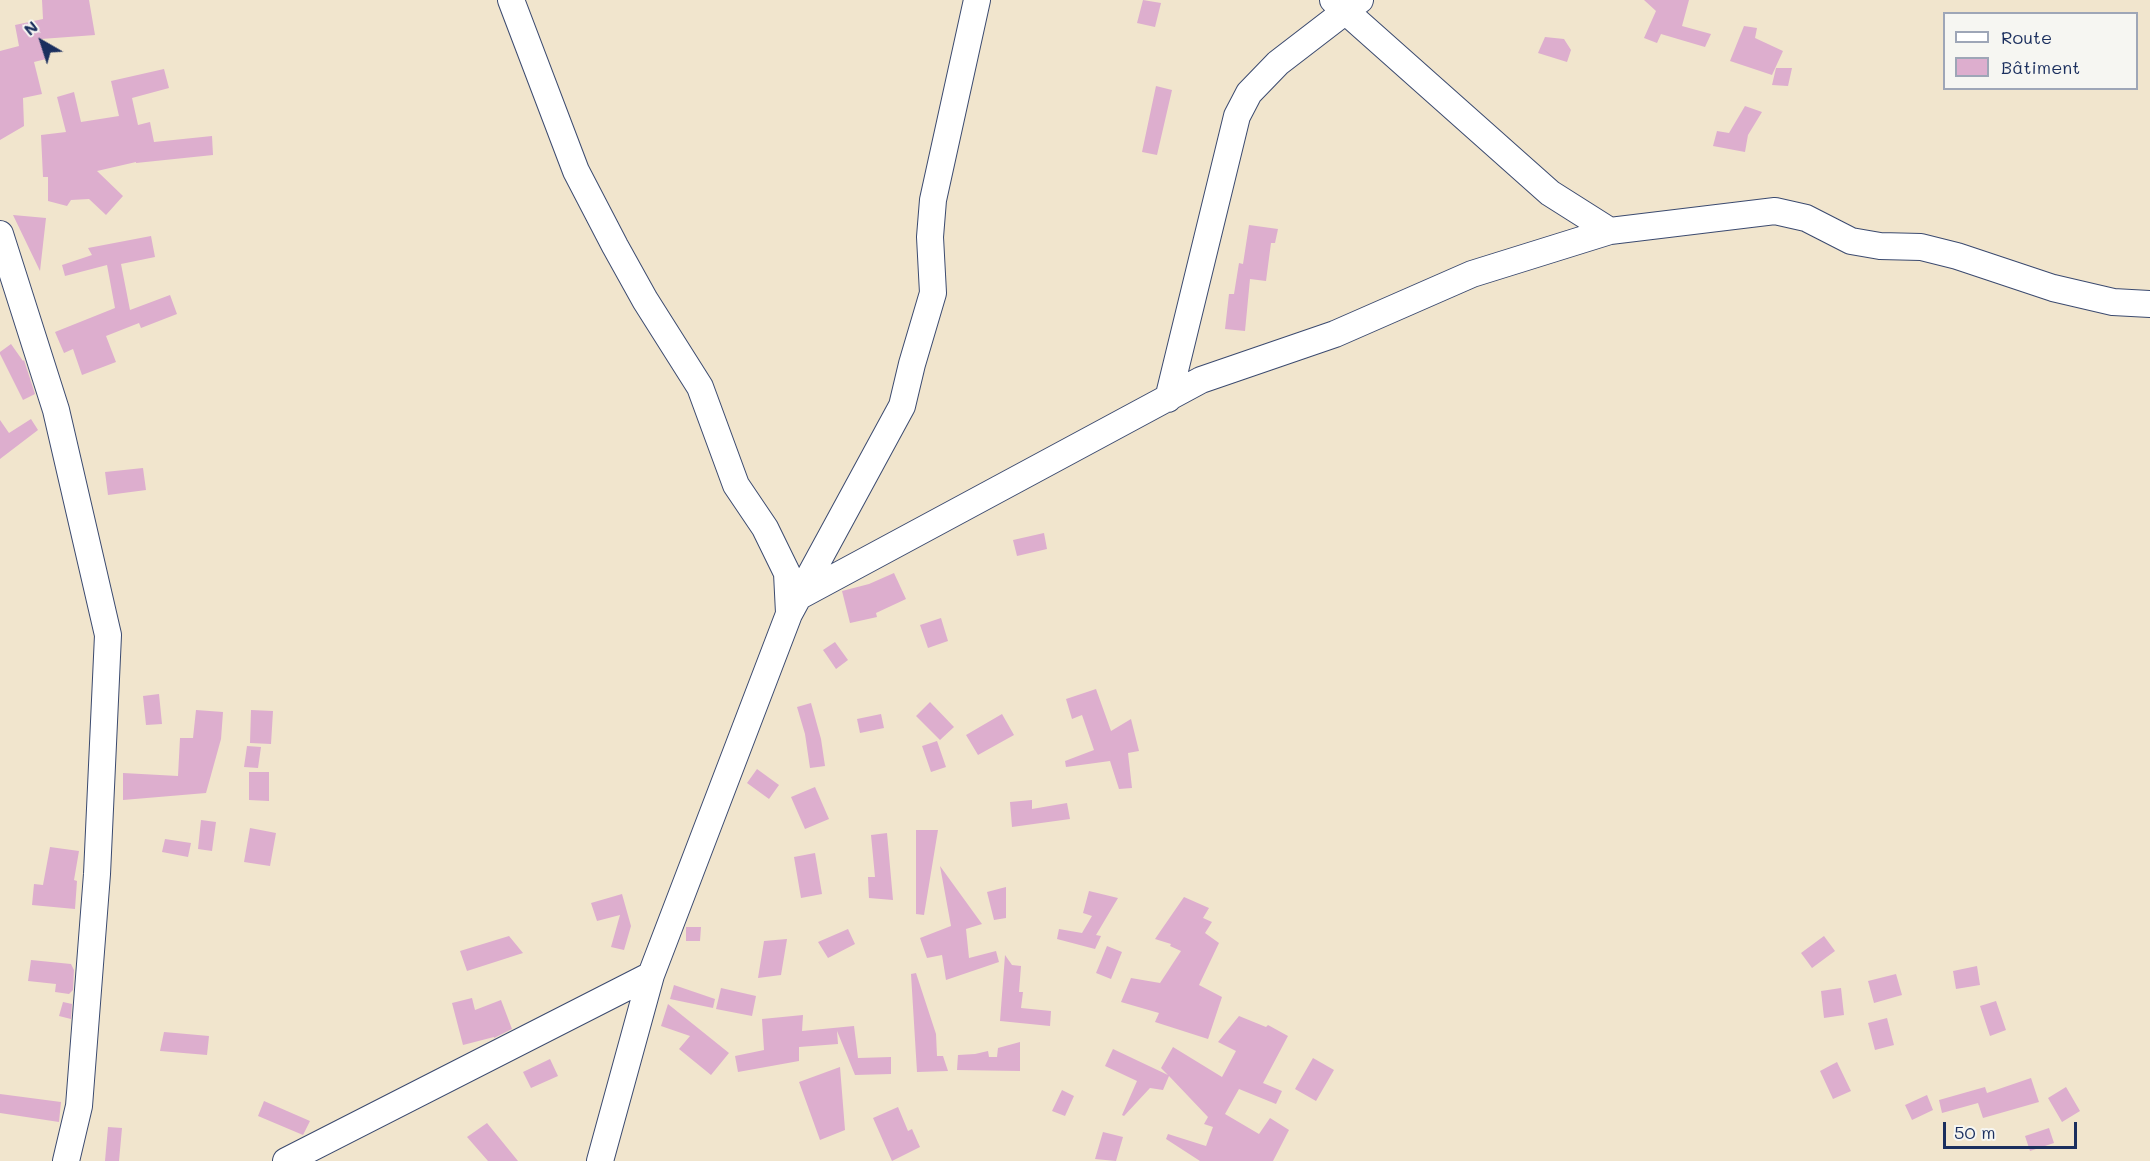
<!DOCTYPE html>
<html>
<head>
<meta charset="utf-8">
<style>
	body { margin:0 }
	#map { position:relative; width:2150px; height:1161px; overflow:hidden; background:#f1e5cd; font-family:Mali,sans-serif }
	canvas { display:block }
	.legend { position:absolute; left:1943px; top:12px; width:195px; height:78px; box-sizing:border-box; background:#f6f6f2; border:2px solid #9ea6b7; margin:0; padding:8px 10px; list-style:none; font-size:18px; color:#1b2f5e }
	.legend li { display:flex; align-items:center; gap:12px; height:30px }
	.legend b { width:30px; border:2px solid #9ea6b7 }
	.north { position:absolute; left:12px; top:12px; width:60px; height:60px; -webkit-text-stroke:4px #f6f6f2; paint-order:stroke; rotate:321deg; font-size:16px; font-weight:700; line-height:24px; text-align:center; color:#1b2f5e }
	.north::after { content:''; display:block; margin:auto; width:21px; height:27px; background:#1b2f5e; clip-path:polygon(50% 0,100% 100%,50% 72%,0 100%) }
	.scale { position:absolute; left:1943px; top:1122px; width:134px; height:27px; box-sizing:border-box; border:3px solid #1b2f5e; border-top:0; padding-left:8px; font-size:18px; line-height:21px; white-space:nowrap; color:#1b2f5e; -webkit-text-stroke:4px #f6f6f2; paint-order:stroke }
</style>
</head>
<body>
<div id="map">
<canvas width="2150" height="1161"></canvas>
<ul class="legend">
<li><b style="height:8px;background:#fff"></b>Route</li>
<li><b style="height:16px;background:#ddaece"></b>Bâtiment</li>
</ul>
<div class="north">N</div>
<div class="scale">50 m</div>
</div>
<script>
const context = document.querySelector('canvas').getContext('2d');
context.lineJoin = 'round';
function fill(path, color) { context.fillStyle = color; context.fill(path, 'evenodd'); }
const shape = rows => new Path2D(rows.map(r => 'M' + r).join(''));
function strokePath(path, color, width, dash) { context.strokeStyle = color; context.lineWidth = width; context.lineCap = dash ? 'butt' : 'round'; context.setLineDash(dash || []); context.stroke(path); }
const building = shape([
	[42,0,89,0,95,35,41,39,46,59,34,62,42,94,23,98,24,126,0,140,0,51,19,46,15,25,43,19],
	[1143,0,1161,3,1155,27,1137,23],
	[1644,0,1689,0,1682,26,1711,34,1705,47,1661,34,1657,43,1644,38,1656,11],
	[1744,26,1757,28,1755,38,1783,51,1772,75,1730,61],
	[1545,37,1564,39,1571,50,1567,62,1538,53],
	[1776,68,1792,68,1788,86,1772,85],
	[164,69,169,88,132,98,138,125,150,122,154,142,212,136,213,155,136,163,136,162,97,171,123,196,106,215,89,199,71,200,67,206,48,201,48,177,43,177,41,135,66,132,57,97,74,92,81,122,119,116,111,81],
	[1156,86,1172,90,1157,155,1142,152],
	[1745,106,1762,112,1748,135,1745,152,1713,146,1717,131,1729,133],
	[13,215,46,218,40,271],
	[1249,225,1278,229,1275,243,1271,243,1266,281,1250,279,1245,331,1225,329,1229,294,1234,294,1239,263,1243,264],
	[151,236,155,257,121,264,130,310,170,295,177,314,141,328,139,323,106,336,116,362,82,375,73,349,64,353,55,332,115,308,107,265,65,276,62,265,92,255,88,248],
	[11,344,23,361,24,360,35,394,23,400,0,354,0,352],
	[31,419,38,430,0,459,0,420,9,433],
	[143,468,146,490,108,495,105,472],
	[1044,533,1047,549,1017,556,1013,540],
	[894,573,906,599,876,613,877,617,850,623,842,591,869,584],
	[941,618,948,641,928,648,920,625],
	[835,642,848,660,836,669,823,650],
	[1096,689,1111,731,1131,719,1139,751,1128,753,1132,788,1119,789,1110,761,1066,767,1065,761,1094,750,1082,715,1072,719,1066,699],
	[159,694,162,724,146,725,143,696],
	[930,702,954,727,940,740,916,716],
	[811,703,821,739,825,766,810,768,805,734,797,707],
	[196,710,223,712,221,739,206,793,123,800,123,773,178,776,180,738,193,738],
	[251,710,273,711,271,744,250,743],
	[881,714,884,728,860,733,857,719],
	[1002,714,1014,735,978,755,966,735],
	[937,741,946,767,931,772,922,746],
	[247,746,261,747,258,768,244,767],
	[757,769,779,785,769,799,747,783],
	[249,772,269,772,269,801,249,800],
	[815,787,829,819,805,829,791,797],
	[1032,800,1032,809,1067,803,1070,819,1012,827,1010,802],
	[201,820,216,822,212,851,198,849],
	[250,828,276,833,270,866,244,862],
	[916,830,938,830,924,915,916,914],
	[887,833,893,900,869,898,868,877,875,877,871,835],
	[165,839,191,843,188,857,162,852],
	[50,847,79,851,74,880,77,881,75,909,32,905,34,884,43,885],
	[815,853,822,894,801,898,794,857],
	[940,866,982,924,966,929,969,958,996,951,999,962,946,980,942,955,927,958,920,938,951,926],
	[1006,887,1006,918,994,920,987,892],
	[1089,891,1118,898,1096,935,1101,936,1095,949,1057,939,1059,929,1082,933,1092,916,1083,913],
	[622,894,631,926,624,950,611,947,620,915,597,921,591,903],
	[1184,897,1209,908,1203,918,1212,922,1205,933,1219,943,1199,985,1222,997,1208,1039,1155,1022,1159,1013,1121,1002,1131,978,1160,983,1181,951,1170,946,1171,944,1155,939],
	[686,927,701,927,700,941,686,941],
	[848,929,855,944,828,958,818,942],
	[509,936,523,953,467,971,460,951],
	[1824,936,1835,951,1812,968,1801,953],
	[787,939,781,975,758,978,764,941],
	[1107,946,1122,952,1111,979,1096,973],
	[1005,955,1012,965,1021,966,1019,992,1023,992,1021,1008,1051,1011,1050,1026,1000,1021],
	[31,960,71,964,74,970,73,990,69,994,55,992,56,984,28,981],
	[1977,966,1980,985,1956,989,1953,971],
	[916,973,936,1034,937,1056,943,1056,948,1071,917,1072,911,974],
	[1896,974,1902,995,1874,1003,1868,981],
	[674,985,715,999,713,1008,670,999],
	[721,988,756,996,752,1016,716,1009],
	[1841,988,1844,1015,1824,1018,1821,991],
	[472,998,475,1010,501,1000,512,1029,494,1038,494,1037,463,1045,452,1003],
	[1996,1001,2006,1030,1990,1036,1980,1006],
	[63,1002,72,1004,71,1019,59,1016],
	[668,1004,729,1053,711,1075,679,1049,690,1036,661,1026],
	[803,1015,802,1031,854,1026,858,1058,891,1057,891,1074,855,1075,837,1031,838,1044,799,1047,799,1061,738,1072,735,1056,764,1050,762,1019],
	[1239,1016,1266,1027,1268,1025,1288,1036,1263,1083,1282,1091,1276,1104,1239,1089,1225,1114,1259,1134,1270,1118,1289,1130,1273,1161,1200,1161,1166,1139,1168,1134,1206,1146,1213,1127,1204,1124,1208,1117,1169,1076,1163,1090,1150,1088,1124,1116,1122,1115,1137,1081,1105,1066,1113,1049,1168,1075,1161,1068,1173,1047,1222,1077,1236,1051,1218,1042],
	[1887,1018,1894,1045,1875,1050,1868,1023],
	[164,1032,209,1036,207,1055,160,1051],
	[1020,1042,1020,1071,957,1070,958,1055,975,1054,988,1051,989,1057,997,1057,998,1048],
	[1313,1058,1334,1070,1316,1101,1295,1089],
	[550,1059,558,1076,531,1088,523,1072],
	[1837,1062,1851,1091,1833,1099,1820,1071],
	[840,1067,845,1130,820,1140,799,1082],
	[2031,1078,2039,1102,1983,1118,1978,1103,1942,1113,1939,1100,1985,1087,1987,1093],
	[2066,1087,2080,1111,2062,1122,2048,1098],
	[1062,1090,1074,1096,1065,1116,1052,1111],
	[0,1094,61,1102,59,1122,0,1113],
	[1927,1095,1933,1110,1912,1120,1905,1105],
	[264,1101,310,1121,303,1135,258,1116],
	[898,1107,908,1131,912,1129,920,1147,892,1161,873,1118],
	[487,1123,518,1161,488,1161,467,1137],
	[108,1127,122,1128,119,1161,105,1161],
	[2049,1128,2054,1143,2030,1151,2025,1136],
	[1103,1132,1123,1137,1116,1161,1095,1159]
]);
const minor = shape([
	[511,0,576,171,615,246,645,300,700,387,736,485,765,528,787,573,789,613],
	[1333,0,1550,193,1610,231,1775,211,1806,218,1851,241,1880,246,1921,247,1957,256,2053,288,2113,302,2150,304],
	[0,234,56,410,108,635,97,874,79,1106,66,1161],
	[1168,399,1237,116,1249,93,1278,63,1360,0],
	[798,597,1201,380,1335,334,1472,274,1610,231],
	[286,1161,651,975],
	[600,1161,651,975,789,614,902,406,912,364,933,293,930,237,933,200,977,0]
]);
fill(building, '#ddaece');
strokePath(minor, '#3b4a6f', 28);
strokePath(minor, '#fff', 26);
</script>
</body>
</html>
